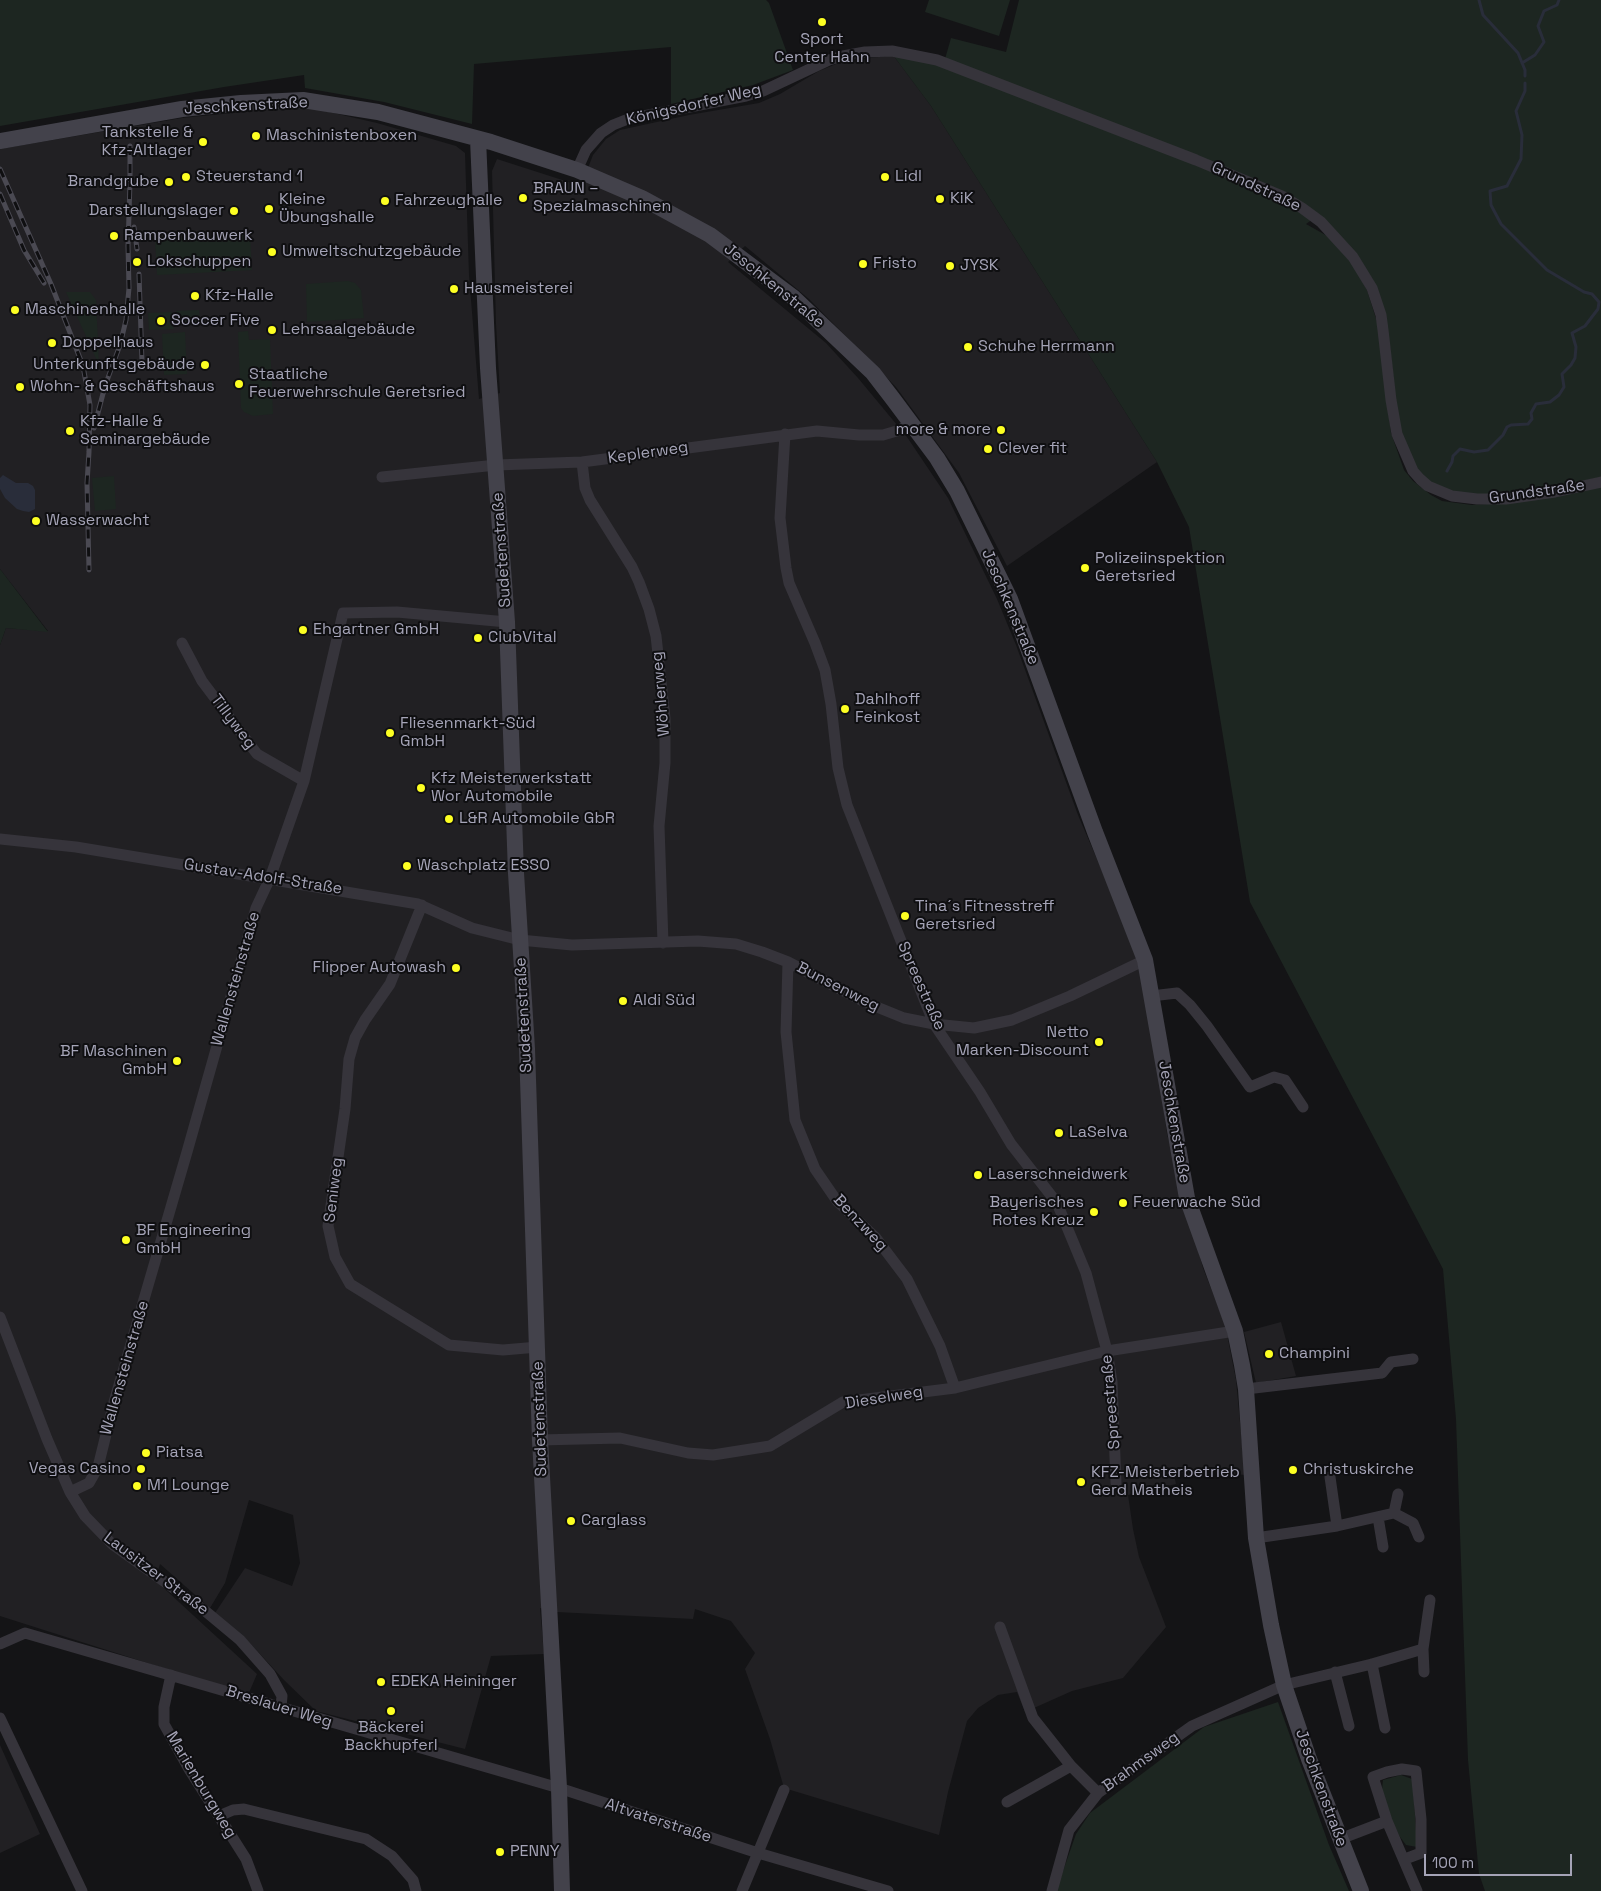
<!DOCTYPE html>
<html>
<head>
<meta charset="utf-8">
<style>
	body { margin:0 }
	#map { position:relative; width:1601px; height:1891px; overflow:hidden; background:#141416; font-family:"Space Grotesk",sans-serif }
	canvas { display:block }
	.scale { position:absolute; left:1424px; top:1854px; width:148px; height:22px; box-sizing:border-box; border:2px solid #a5a4b7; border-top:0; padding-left:6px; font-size:15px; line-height:18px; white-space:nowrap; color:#a5a4b7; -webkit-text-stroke:4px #0f0f11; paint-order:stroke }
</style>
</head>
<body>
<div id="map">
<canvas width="1601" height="1891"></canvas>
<div class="scale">100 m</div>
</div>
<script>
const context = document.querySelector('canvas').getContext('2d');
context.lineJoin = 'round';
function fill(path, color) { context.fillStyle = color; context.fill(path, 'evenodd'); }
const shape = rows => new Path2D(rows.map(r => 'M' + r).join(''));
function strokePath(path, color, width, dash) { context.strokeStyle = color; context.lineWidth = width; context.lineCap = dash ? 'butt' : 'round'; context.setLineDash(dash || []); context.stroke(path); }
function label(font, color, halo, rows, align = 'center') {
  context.font = font + ' "Space Grotesk",sans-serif'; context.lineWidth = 4; context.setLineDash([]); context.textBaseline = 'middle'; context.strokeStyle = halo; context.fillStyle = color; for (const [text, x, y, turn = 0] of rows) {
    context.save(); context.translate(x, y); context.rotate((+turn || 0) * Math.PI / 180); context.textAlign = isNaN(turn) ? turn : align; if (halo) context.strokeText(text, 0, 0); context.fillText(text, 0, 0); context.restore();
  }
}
const built = shape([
	[893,55,931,106,1157,462,1007,566,959,473,896,387,809,299,745,246,728,262,826,343,858,378,907,437,948,498,997,599,1016,645,1078,815,1143,966,1167,1134,1203,1268,1225,1324,1236,1380,1245,1475,1202,1471,1179,1473,1174,1475,1176,1484,1128,1495,1133,1529,1139,1557,1166,1627,1123,1678,1072,1691,1025,1712,1017,1692,998,1695,978,1708,967,1721,948,1792,939,1835,784,1788,770,1739,745,1669,755,1653,731,1621,695,1609,693,1619,557,1612,540,1608,544,1654,491,1656,465,1749,316,1711,284,1680,249,1642,215,1613,245,1568,292,1586,300,1563,293,1515,249,1500,225,1583,210,1608,160,1564,155,1580,257,1674,248,1695,0,1616,0,645,6,628,48,631,0,569,0,149,182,118,303,106,377,123,456,146,465,153,469,275,479,399,500,393,496,324,492,171,497,159,581,186,593,155,606,139,620,130,689,115,759,103,780,94,819,71,841,62],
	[1281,1322,1296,1376,1256,1383,1244,1332],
	[0,1745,40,1834,0,1853]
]);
const green = shape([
	[0,0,766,0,769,3,793,70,753,85,671,104,671,47,474,64,472,124,384,102,305,88,304,75,224,87,0,126],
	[929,0,1010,0,999,36,925,12],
	[1019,0,1601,0,1601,477,1535,491,1509,495,1482,496,1464,495,1446,492,1422,476,1409,457,1402,441,1397,412,1390,347,1385,317,1373,280,1348,244,1317,216,1306,224,1329,237,1355,267,1367,290,1378,325,1391,433,1404,470,1413,481,1431,495,1442,501,1472,505,1516,502,1547,498,1601,486,1601,1891,1485,1891,1479,1874,1468,1760,1456,1419,1443,1269,1250,902,1189,527,1157,462,931,106,893,55,943,66,951,38,1006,52],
	[250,234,252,270,157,275,155,239],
	[348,281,355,283,361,290,364,318,307,322,306,284],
	[66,292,90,292,96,300,99,365],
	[199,310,200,323,177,324,176,311],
	[172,312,174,329,149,330,148,313],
	[248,331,249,340,270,339,273,414,253,416,244,412,241,408,238,332],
	[185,332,187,374,164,375,162,334],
	[114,476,116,509,95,511,92,478],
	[0,569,48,632,6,628,0,645],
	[1278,1702,1329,1845,1349,1891,1056,1891,1076,1834,1090,1813,1204,1727],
	[1401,1775,1412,1779,1413,1783,1417,1847,1406,1845,1400,1837,1393,1824,1382,1790,1383,1780]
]);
const water = shape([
	[3,475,16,483,28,483,33,486,35,490,35,509,29,512,23,511,17,509,5,498,0,489,0,478]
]);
const stream = shape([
	[1479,0,1483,15,1518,53,1525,70,1525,76],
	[1522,63,1535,55,1544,42,1538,26,1544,11,1557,5,1559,0],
	[1447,471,1452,462,1453,456,1460,449,1474,452,1488,450,1503,435,1507,427,1511,425,1528,424,1532,419,1531,413,1536,404,1550,402,1559,395,1564,387,1562,374,1571,365,1575,358,1576,347,1572,333,1585,326,1598,309,1599,302,1592,294,1584,292,1547,270,1501,224,1491,205,1490,191,1507,186,1521,159,1522,135,1516,111,1525,91,1525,83]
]);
const street = shape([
	[577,170,586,150,601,133,613,125,628,119,746,96,763,91,829,60,843,56,865,52,892,51,937,60,1196,160,1282,196,1302,208,1321,222,1353,257,1372,288,1381,315,1383,330,1391,400,1397,434,1413,471,1420,479,1428,486,1452,496,1477,499,1506,499,1555,492,1601,482],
	[785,434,780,518,786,568,789,583,815,643,825,670,831,704,838,768,847,805,934,1024,980,1092,1011,1144,1057,1203,1086,1273,1107,1351,1112,1382,1116,1483],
	[582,462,585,488,590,500,632,567,639,582,649,609,656,636,665,718,665,763,659,826,663,943],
	[382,477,496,465,582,462,817,431,859,435,883,435,900,430,911,423],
	[182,643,202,681,257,754,304,781],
	[0,839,76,847,418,904,472,928,520,940,572,945,698,941,736,944,762,952,788,962,867,1003,904,1018,934,1024,974,1028,1012,1020,1070,996,1145,960],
	[422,905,390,984,365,1020,355,1038,349,1059,345,1109,328,1226,335,1257,350,1284,449,1345,503,1350,538,1347],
	[788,962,786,1032,795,1120,815,1169,837,1201,876,1238,907,1279,940,1346,955,1388],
	[1151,996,1177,993,1190,1005,1207,1026,1250,1087,1274,1077,1285,1080,1303,1107],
	[0,1317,47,1439,70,1492,85,1516,112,1544,204,1610,240,1640,270,1674,282,1696,281,1707],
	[1246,1389,1382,1373,1391,1362,1413,1359],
	[540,1440,620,1438,688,1453,713,1455,770,1446,843,1402,955,1388,1107,1351,1235,1331],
	[1330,1477,1337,1526],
	[70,1492,89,1483,98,1467,114,1402,187,1152,256,908,270,878,304,781,343,613,397,612,507,622],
	[1394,1513,1413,1523,1419,1537],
	[1378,1517,1383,1547],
	[1256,1538,1337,1526,1394,1513,1398,1494],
	[1000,1627,1033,1718,1071,1766,1098,1793],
	[0,1644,25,1633,559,1788,758,1853,888,1891],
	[1423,1649,1430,1600],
	[1372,1664,1385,1728],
	[1335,1672,1349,1726],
	[171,1675,164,1707,164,1724,189,1769,246,1859,258,1891],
	[0,1718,82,1891],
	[1007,1802,1071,1766],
	[219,1816,233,1810,244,1809,366,1839,392,1856,413,1880,416,1891],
	[1340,1839,1387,1821],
	[1405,1859,1421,1853,1421,1819,1416,1771,1402,1769,1387,1772,1373,1777,1387,1821,1417,1891],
	[742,1891,784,1790],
	[1052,1891,1069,1830,1098,1793,1192,1726,1284,1685,1372,1664,1423,1649,1424,1672]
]);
const secondary = shape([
	[478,139,488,368,507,622,516,873,527,1049,540,1440,559,1788,562,1891],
	[0,141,182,109,241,103,303,100,378,112,491,142,577,170,642,198,710,235,794,298,873,373,893,399,937,458,957,491,1010,599,1095,832,1145,960,1187,1198,1235,1331,1242,1365,1246,1389,1256,1538,1271,1625,1284,1685,1309,1759,1361,1891]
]);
const rail = shape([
	[130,146,130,187],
	[0,169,51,284,83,366,90,405,89,452,87,483,89,570],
	[0,194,24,250,44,283],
	[134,227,137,249],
	[139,274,142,362],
	[94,428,105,386,120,345,126,320,129,288,128,246,130,182]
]);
const markers = [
	[822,22,5,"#fdff22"],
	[256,136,5,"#fdff22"],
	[203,142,5,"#fdff22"],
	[186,177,5,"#fdff22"],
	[885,177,5,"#fdff22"],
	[169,182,5,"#fdff22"],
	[523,198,5,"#fdff22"],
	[940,199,5,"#fdff22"],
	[385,201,5,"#fdff22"],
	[269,209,5,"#fdff22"],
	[234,211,5,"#fdff22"],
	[114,236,5,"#fdff22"],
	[272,252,5,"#fdff22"],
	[137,262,5,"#fdff22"],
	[863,264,5,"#fdff22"],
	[950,266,5,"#fdff22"],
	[454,289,5,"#fdff22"],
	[195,296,5,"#fdff22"],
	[15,310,5,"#fdff22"],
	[161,321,5,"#fdff22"],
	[272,330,5,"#fdff22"],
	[52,343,5,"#fdff22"],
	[968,347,5,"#fdff22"],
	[205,365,5,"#fdff22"],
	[239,384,5,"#fdff22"],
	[20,387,5,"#fdff22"],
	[1001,430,5,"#fdff22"],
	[70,431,5,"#fdff22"],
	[988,449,5,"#fdff22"],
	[36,521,5,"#fdff22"],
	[1085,568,5,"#fdff22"],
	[303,630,5,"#fdff22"],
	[478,638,5,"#fdff22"],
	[845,709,5,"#fdff22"],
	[390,733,5,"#fdff22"],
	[421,788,5,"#fdff22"],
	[449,819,5,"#fdff22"],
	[407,866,5,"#fdff22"],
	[905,916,5,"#fdff22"],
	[456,968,5,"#fdff22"],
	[623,1001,5,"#fdff22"],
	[1099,1042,5,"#fdff22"],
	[177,1061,5,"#fdff22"],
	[1059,1133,5,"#fdff22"],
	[978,1175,5,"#fdff22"],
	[1123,1203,5,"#fdff22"],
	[1094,1212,5,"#fdff22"],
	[126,1240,5,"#fdff22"],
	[1269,1354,5,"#fdff22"],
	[146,1453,5,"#fdff22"],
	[141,1469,5,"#fdff22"],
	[1293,1470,5,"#fdff22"],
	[1081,1482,5,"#fdff22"],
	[137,1486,5,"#fdff22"],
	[571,1521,5,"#fdff22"],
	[381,1682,5,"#fdff22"],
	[391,1711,5,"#fdff22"],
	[500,1852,5,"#fdff22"]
];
const poiNames = [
	["Sport",822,40,"center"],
	["Center Hahn",822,58,"center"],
	["Tankstelle &",193,133,"right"],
	["Kfz-Altlager",193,151,"right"],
	["Maschinistenboxen",266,136],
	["Steuerstand 1",196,177],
	["Lidl",895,177],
	["Brandgrube",159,182,"right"],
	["BRAUN –",533,189],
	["Spezialmaschinen",533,207],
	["KiK",950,199],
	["Kleine",279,200],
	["Übungshalle",279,218],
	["Fahrzeughalle",395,201],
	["Darstellungslager",224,211,"right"],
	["Rampenbauwerk",124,236],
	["Umweltschutzgebäude",282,252],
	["Lokschuppen",147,262],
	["Fristo",873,264],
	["JYSK",960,266],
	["Hausmeisterei",464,289],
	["Kfz-Halle",205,296],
	["Maschinenhalle",25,310],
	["Soccer Five",171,321],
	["Lehrsaalgebäude",282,330],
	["Doppelhaus",62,343],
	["Schuhe Herrmann",978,347],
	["Unterkunftsgebäude",195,365,"right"],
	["Staatliche",249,375],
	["Feuerwehrschule Geretsried",249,393],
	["Wohn- & Geschäftshaus",30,387],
	["Kfz-Halle &",80,422],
	["Seminargebäude",80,440],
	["more & more",991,430,"right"],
	["Clever fit",998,449],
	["Wasserwacht",46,521],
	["Polizeiinspektion",1095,559],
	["Geretsried",1095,577],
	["Ehgartner GmbH",313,630],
	["ClubVital",488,638],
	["Dahlhoff",855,700],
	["Feinkost",855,718],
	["Fliesenmarkt-Süd",400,724],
	["GmbH",400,742],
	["Kfz Meisterwerkstatt",431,779],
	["Wor Automobile",431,797],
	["L&R Automobile GbR",459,819],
	["Waschplatz ESSO",417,866],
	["Tina´s Fitnesstreff",915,907],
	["Geretsried",915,925],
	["Flipper Autowash",446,968,"right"],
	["Aldi Süd",633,1001],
	["Netto",1089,1033,"right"],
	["Marken-Discount",1089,1051,"right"],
	["BF Maschinen",167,1052,"right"],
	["GmbH",167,1070,"right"],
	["LaSelva",1069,1133],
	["Laserschneidwerk",988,1175],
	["Bayerisches",1084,1203,"right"],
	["Rotes Kreuz",1084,1221,"right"],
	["Feuerwache Süd",1133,1203],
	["BF Engineering",136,1231],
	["GmbH",136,1249],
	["Champini",1279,1354],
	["Piatsa",156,1453],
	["Vegas Casino",131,1469,"right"],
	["Christuskirche",1303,1470],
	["KFZ-Meisterbetrieb",1091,1473],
	["Gerd Matheis",1091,1491],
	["M1 Lounge",147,1486],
	["Carglass",581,1521],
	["EDEKA Heininger",391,1682],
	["Bäckerei",391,1728,"center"],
	["Backhupferl",391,1746,"center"],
	["PENNY",510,1852]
];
const streetNames = [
	["Königsdorfer Weg",694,105,-13],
	["Jeschkenstraße",246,106,-3],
	["Grundstraße",1256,187,25],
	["Jeschkenstraße",774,286,39],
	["Keplerweg",648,453,-8],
	["Grundstraße",1537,492,-8],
	["Sudetenstraße",502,550,-94],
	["Jeschkenstraße",1010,607,67],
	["Wöhlerweg",661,694,-95],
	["Tillyweg",233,722,53],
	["Gustav-Adolf-Straße",263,877,9],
	["Wallensteinstraße",236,979,-74],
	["Spreestraße",921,986,66],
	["Bunsenweg",838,987,27],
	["Sudetenstraße",524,1015,-93],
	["Jeschkenstraße",1174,1122,80],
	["Seniweg",334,1190,-83],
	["Benzweg",860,1223,47],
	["Wallensteinstraße",125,1368,-74],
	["Dieselweg",884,1398,-9],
	["Spreestraße",1111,1402,-95],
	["Sudetenstraße",540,1419,-92],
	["Lausitzer Straße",156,1574,37],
	["Breslauer Weg",279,1707,17],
	["Brahmsweg",1141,1762,-36],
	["Marienburgweg",201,1785,59],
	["Jeschkenstraße",1321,1788,70],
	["Altvaterstraße",658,1821,18]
];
fill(built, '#212023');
fill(green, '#1d2621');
fill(water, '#292d3a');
strokePath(stream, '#292d3a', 3);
strokePath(street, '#36343b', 11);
strokePath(secondary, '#43424b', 16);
strokePath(rail, '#4a4952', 5);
strokePath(rail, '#0f0f11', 3, [9]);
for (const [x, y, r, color] of markers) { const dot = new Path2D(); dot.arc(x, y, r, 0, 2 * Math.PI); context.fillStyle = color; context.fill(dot); strokePath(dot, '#0f0f11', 2); }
label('16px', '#a5a4b7', '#0f0f11', poiNames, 'left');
label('16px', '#a5a4b7', '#0f0f11', streetNames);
</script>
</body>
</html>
